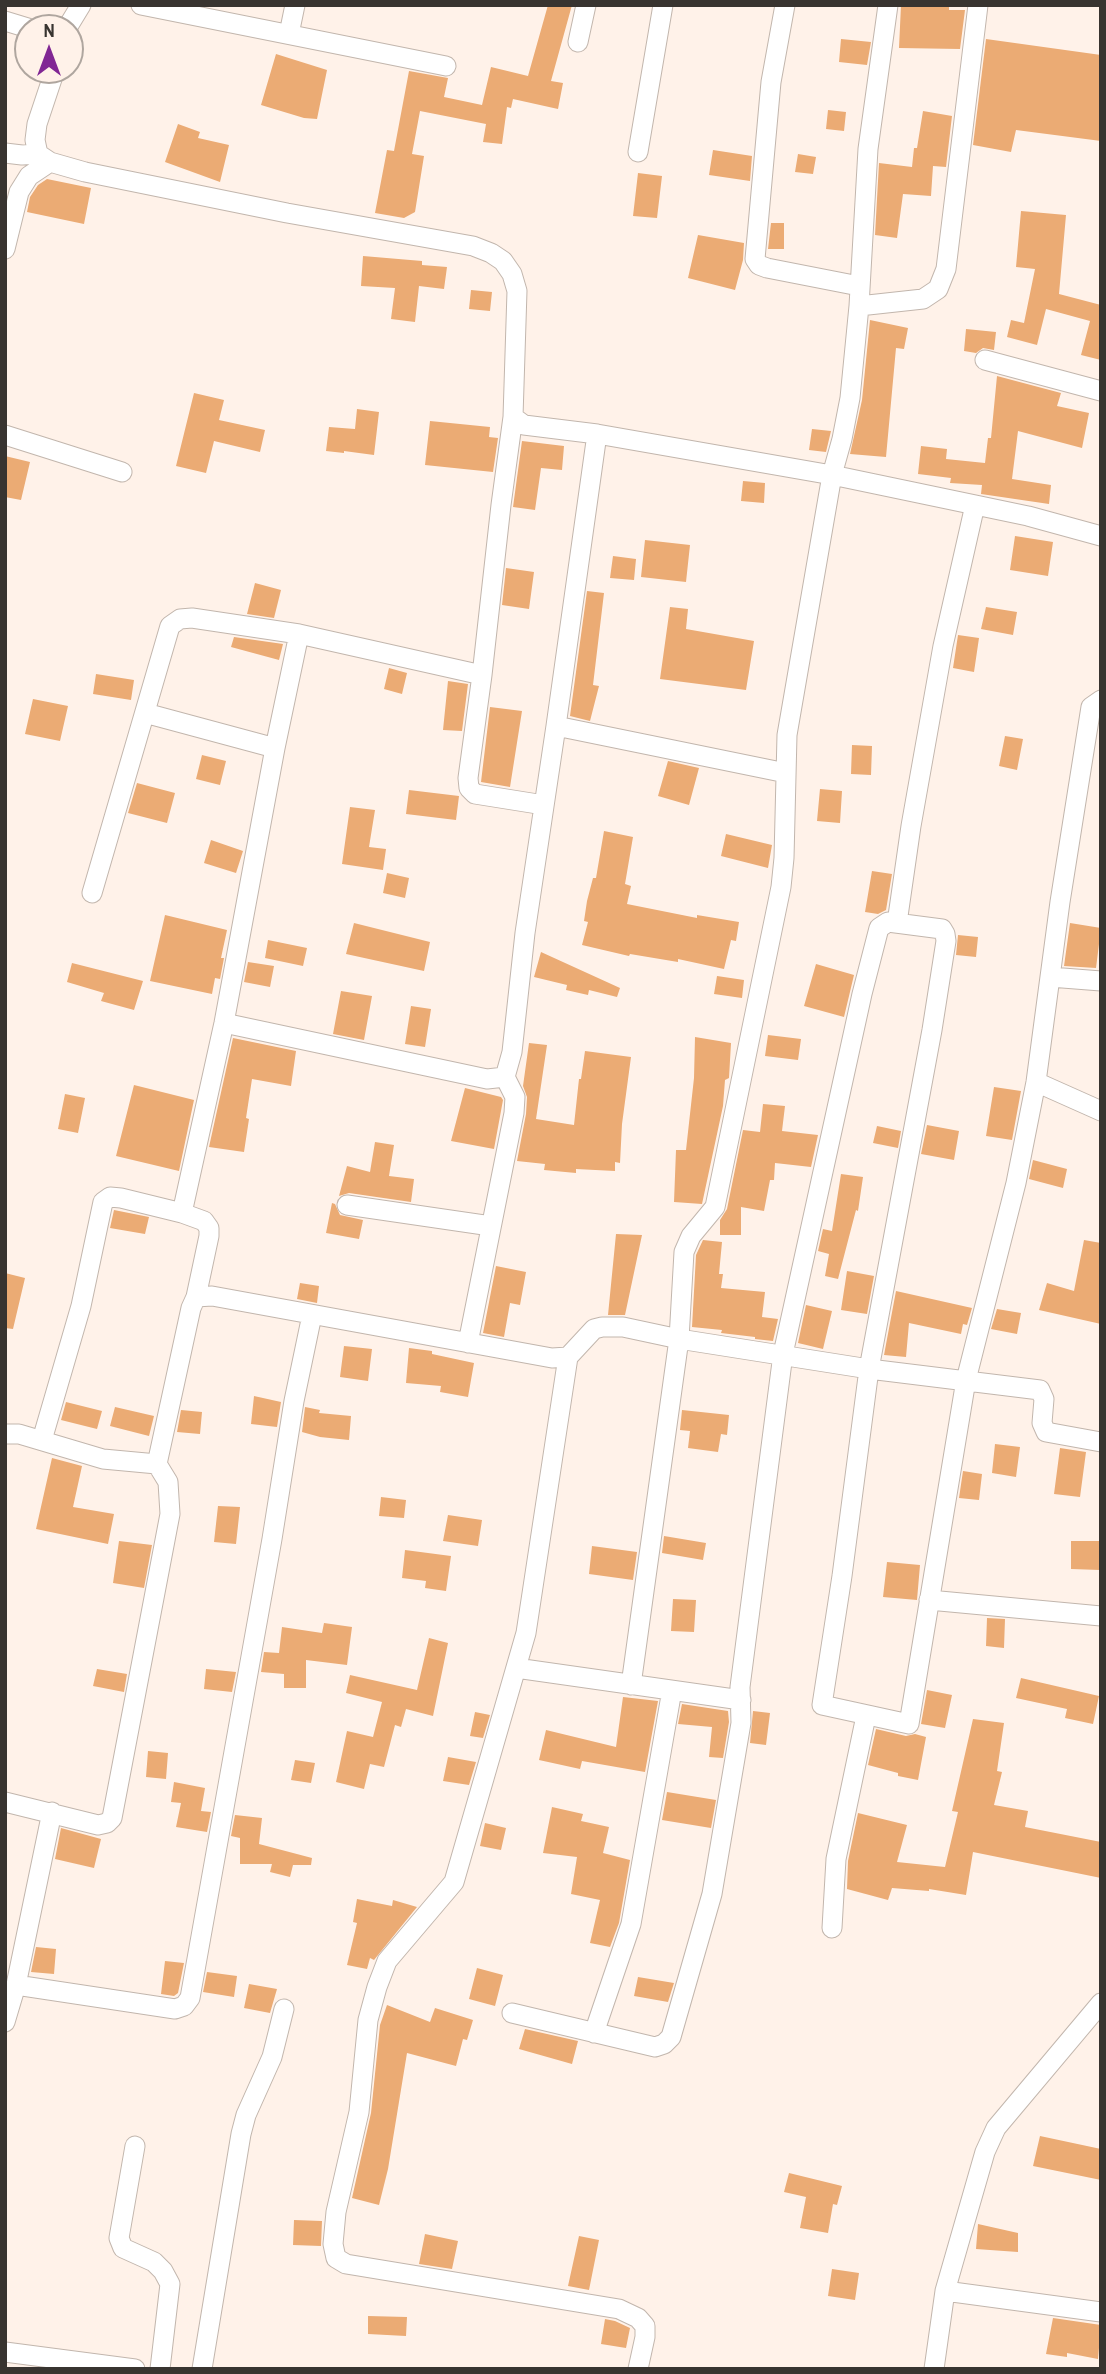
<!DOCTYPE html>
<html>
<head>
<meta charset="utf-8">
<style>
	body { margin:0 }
	#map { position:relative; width:1106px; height:2374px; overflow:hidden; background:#fff2e9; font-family:"Archivo Narrow",sans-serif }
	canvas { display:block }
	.frame { position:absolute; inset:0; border:7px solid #383430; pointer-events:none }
	.north { position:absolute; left:14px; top:14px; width:70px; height:70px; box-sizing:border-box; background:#fff2e9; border:2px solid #afa69f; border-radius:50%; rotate:0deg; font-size:19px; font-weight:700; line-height:28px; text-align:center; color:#383430 }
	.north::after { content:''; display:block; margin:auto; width:24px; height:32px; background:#812794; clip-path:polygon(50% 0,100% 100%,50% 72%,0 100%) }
</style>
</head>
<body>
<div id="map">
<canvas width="1106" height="2374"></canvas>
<div class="frame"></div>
<div class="north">N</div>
</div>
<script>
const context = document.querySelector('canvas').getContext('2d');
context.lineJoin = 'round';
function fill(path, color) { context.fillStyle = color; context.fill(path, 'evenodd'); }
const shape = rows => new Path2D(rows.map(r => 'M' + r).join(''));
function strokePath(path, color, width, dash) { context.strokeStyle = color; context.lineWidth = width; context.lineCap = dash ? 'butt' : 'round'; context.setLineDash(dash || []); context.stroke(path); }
const building = shape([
	[548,5,572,5,551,81,563,83,558,109,513,99,511,108,507,107,502,144,483,142,486,124,420,111,412,154,424,156,415,212,404,218,375,213,387,150,394,151,409,71,448,78,444,97,482,105,491,67,528,76],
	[901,5,949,5,949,10,965,10,960,49,899,48],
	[841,39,871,42,867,65,839,62],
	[986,39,1101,55,1101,141,1016,130,1011,152,973,145],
	[276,54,327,70,317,119,304,118,261,105],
	[828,110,846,112,844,131,826,129],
	[923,111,952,116,946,167,933,166,931,196,903,194,897,238,875,235,879,163,912,167,914,148,917,148],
	[178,124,200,132,198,138,229,145,220,182,165,162],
	[713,150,752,156,750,181,709,175],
	[798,154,816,157,813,174,795,172],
	[638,173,662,176,657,218,633,216],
	[47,179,91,188,84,224,27,212,30,197,38,185],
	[1021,211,1066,215,1059,294,1101,305,1101,360,1081,355,1090,321,1046,309,1037,345,1007,337,1011,320,1024,323,1035,269,1016,267],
	[771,223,784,223,784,249,768,249],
	[698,235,744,243,743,260,735,290,688,278],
	[363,256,422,261,422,265,447,267,444,289,419,286,415,322,391,319,395,288,361,286],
	[471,290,492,292,490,311,469,309],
	[870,320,908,328,904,349,896,348,886,457,850,454,862,400],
	[966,329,996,332,994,350,983,348,976,353,964,351],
	[997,376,1061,393,1057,406,1089,413,1082,448,1018,431,1012,479,1051,485,1049,504,981,494,982,485,950,483,951,478,918,474,921,446,947,449,946,459,985,463,988,438,991,438],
	[194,393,224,400,219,420,265,430,260,452,214,441,206,473,176,466],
	[357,409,379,412,374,455,344,451,344,453,326,451,329,427,355,429],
	[430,421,490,427,489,437,498,438,493,472,425,465],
	[812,429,831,431,826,452,809,450],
	[522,441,564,446,562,470,541,468,535,510,513,507],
	[5,456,30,462,21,500,5,497],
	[743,481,765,483,764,503,741,501],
	[1015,536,1053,542,1048,576,1010,570],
	[645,540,690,545,686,582,641,577],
	[613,556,636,559,634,580,610,578],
	[506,568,534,572,529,609,502,605],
	[255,583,281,590,274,618,247,614],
	[587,591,604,593,593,685,599,686,590,721,570,716],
	[670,607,688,609,686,629,754,641,746,690,660,679],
	[986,607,1017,612,1013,635,981,629],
	[958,635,979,638,974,672,953,668],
	[234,637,283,644,279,660,231,647],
	[389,668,407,673,402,694,384,689],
	[96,674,134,680,131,700,93,694],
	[448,681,468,684,462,731,443,730],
	[33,699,68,706,60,741,25,734],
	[490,707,522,711,510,787,481,782],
	[1005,736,1023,739,1017,770,999,766],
	[852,745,872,746,871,775,851,774],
	[202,755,226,761,220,785,196,779],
	[668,761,699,768,689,805,658,796],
	[137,783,175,793,167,823,128,813],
	[820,789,842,791,840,823,817,821],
	[409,790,459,796,456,820,406,814],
	[350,807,375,810,369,847,386,849,383,870,342,864],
	[604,831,633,837,625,884,631,886,627,904,697,918,697,915,739,922,736,941,731,940,724,969,678,959,678,962,630,954,629,956,582,945,588,922,584,921,587,901,593,878,596,878],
	[726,834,772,845,768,868,721,856],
	[211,840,243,851,236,873,204,863],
	[872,871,892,874,886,910,878,914,865,912],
	[387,873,409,878,405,898,383,893],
	[165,915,227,930,221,958,224,958,220,979,215,978,212,994,150,981],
	[354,923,430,942,424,971,346,954],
	[1070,923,1101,928,1096,968,1064,966],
	[958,935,978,937,976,957,956,955],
	[268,940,307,948,303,966,265,958],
	[541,952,620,988,617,997,589,990,588,995,566,990,567,985,534,977],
	[248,962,274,966,270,987,244,982],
	[72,963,143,981,134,1010,101,1001,104,993,67,982],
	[816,964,854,975,844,1017,804,1006],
	[717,976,744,980,742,998,714,994],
	[341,991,372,996,364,1040,333,1034],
	[411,1006,431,1009,425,1047,405,1044],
	[768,1035,801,1039,798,1060,765,1056],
	[695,1037,731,1043,729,1078,725,1080,723,1106,702,1204,674,1202,676,1150,686,1150,694,1078],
	[233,1038,296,1051,291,1086,252,1079,246,1118,249,1119,244,1152,209,1147],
	[529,1043,547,1045,536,1119,574,1125,579,1079,581,1079,585,1051,631,1057,622,1124,620,1163,615,1162,615,1171,576,1169,576,1173,544,1170,545,1164,517,1161,526,1114,527,1097,523,1086],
	[134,1085,194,1100,179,1171,116,1156],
	[994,1087,1021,1091,1012,1140,986,1136],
	[465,1088,501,1097,503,1100,494,1149,451,1141],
	[65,1094,85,1098,78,1133,58,1129],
	[763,1104,785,1106,782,1131,818,1135,811,1167,775,1163,774,1180,770,1180,764,1211,741,1207,741,1235,720,1235,720,1220,727,1209,743,1130,760,1132],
	[927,1125,959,1131,954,1160,921,1154],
	[877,1126,901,1131,898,1148,873,1143],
	[375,1142,394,1145,389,1176,414,1179,411,1202,349,1193,339,1196,347,1166,370,1172],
	[1033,1160,1067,1169,1063,1188,1029,1179],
	[841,1174,863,1177,858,1211,856,1210,838,1279,825,1276,829,1254,818,1251,823,1229,832,1231],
	[332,1203,335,1204,340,1215,363,1220,359,1239,326,1233],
	[114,1210,149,1217,145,1234,110,1228],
	[616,1234,642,1235,625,1315,608,1315],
	[703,1240,722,1242,719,1274,723,1274,721,1288,765,1292,762,1317,778,1319,773,1341,755,1339,755,1337,721,1333,722,1330,692,1327,696,1255],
	[1084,1240,1101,1243,1101,1324,1039,1310,1047,1283,1074,1291],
	[496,1266,526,1272,520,1305,510,1303,504,1337,483,1333],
	[847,1271,874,1276,867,1314,841,1310],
	[5,1273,25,1278,13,1329,5,1328],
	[300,1283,319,1286,317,1303,297,1299],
	[896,1291,972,1308,967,1325,963,1324,961,1334,909,1323,906,1357,884,1355],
	[806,1305,832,1311,823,1349,798,1343],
	[997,1309,1021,1313,1017,1334,991,1329],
	[344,1346,372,1349,368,1381,340,1377],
	[409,1348,432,1351,432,1354,474,1363,468,1397,440,1392,441,1386,406,1383],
	[254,1396,281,1402,277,1427,251,1424],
	[66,1402,102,1411,97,1429,61,1420],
	[115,1407,154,1416,149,1436,110,1426],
	[305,1407,320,1410,319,1413,351,1416,349,1440,320,1437,302,1432],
	[181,1410,202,1412,200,1434,177,1432],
	[682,1410,729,1415,727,1435,721,1434,718,1452,688,1448,690,1431,680,1430],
	[995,1444,1020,1447,1016,1477,992,1473],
	[1060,1448,1086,1452,1080,1497,1054,1494],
	[52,1458,82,1466,73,1507,114,1514,108,1544,36,1529],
	[963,1471,982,1474,979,1500,959,1498],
	[381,1497,406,1500,404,1518,379,1516],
	[218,1506,240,1507,236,1544,214,1542],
	[448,1515,482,1520,478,1546,443,1541],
	[664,1536,706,1543,703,1560,662,1553],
	[119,1541,152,1545,144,1588,113,1583],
	[1071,1541,1101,1541,1100,1570,1071,1569],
	[592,1546,637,1552,633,1580,589,1574],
	[405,1550,451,1556,446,1591,425,1588,426,1581,402,1578],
	[887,1562,920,1565,917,1600,883,1597],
	[673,1599,696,1600,694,1632,671,1631],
	[987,1618,1005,1619,1004,1648,986,1646],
	[324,1623,352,1627,347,1665,306,1660,306,1688,284,1688,284,1674,261,1672,264,1652,279,1653,282,1627,322,1633],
	[429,1638,448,1643,433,1716,406,1709,401,1727,395,1725,384,1767,370,1764,364,1789,336,1782,347,1731,373,1737,382,1702,346,1693,350,1675,417,1690],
	[97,1669,127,1674,124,1692,93,1686],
	[206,1669,236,1672,232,1692,204,1689],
	[1021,1678,1099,1696,1093,1724,1065,1718,1067,1709,1016,1698],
	[927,1690,952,1695,945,1728,921,1724],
	[623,1697,658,1701,645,1772,582,1761,580,1769,539,1760,546,1730,616,1747],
	[682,1704,728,1711,729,1722,723,1758,709,1757,712,1727,678,1724],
	[753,1711,770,1713,766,1745,750,1743],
	[475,1712,490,1715,483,1738,470,1736],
	[973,1719,1004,1723,997,1771,1002,1772,994,1805,1028,1811,1025,1827,1101,1842,1101,1878,973,1852,966,1895,929,1889,929,1891,892,1888,888,1900,847,1889,848,1861,858,1813,907,1825,897,1862,945,1867,958,1812,952,1811],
	[876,1729,906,1736,915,1734,926,1737,918,1780,898,1776,898,1773,868,1765],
	[148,1751,168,1753,166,1779,146,1777],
	[448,1757,476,1762,469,1785,443,1781],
	[295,1760,315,1763,311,1783,291,1780],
	[174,1782,205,1788,201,1811,211,1812,207,1832,176,1827,181,1803,171,1802],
	[667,1792,716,1800,711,1828,662,1820],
	[552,1807,583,1814,581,1821,609,1827,603,1853,630,1860,619,1923,610,1947,590,1943,600,1900,571,1894,577,1857,543,1853],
	[235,1815,262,1818,259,1844,312,1858,311,1865,293,1865,290,1877,270,1872,272,1864,240,1864,240,1838,231,1836],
	[485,1823,506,1828,501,1850,480,1846],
	[61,1828,101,1839,94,1868,55,1859],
	[357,1899,392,1906,393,1900,417,1907,374,1960,370,1958,367,1969,347,1965,357,1923,353,1922],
	[36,1947,56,1949,54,1974,31,1972],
	[165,1961,184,1963,178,1993,174,1996,161,1994],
	[477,1968,503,1975,495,2006,469,1999],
	[207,1972,237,1976,234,1997,203,1992],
	[638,1977,674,1983,668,2002,634,1996],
	[249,1984,277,1989,270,2013,244,2008],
	[387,2005,430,2022,435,2008,473,2020,467,2040,463,2039,456,2066,407,2053,388,2169,379,2205,352,2198,371,2113,380,2025],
	[525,2029,578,2041,572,2064,519,2049],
	[1040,2136,1101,2149,1101,2180,1033,2166],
	[789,2173,842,2186,837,2205,833,2204,828,2233,800,2228,806,2197,784,2192],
	[294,2220,322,2221,321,2246,293,2245],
	[978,2224,1018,2233,1018,2252,976,2249],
	[425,2234,458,2241,452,2269,419,2264],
	[579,2236,599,2240,589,2290,568,2286],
	[832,2269,859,2273,855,2300,828,2296],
	[368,2316,407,2317,406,2336,368,2334],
	[1053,2318,1101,2325,1098,2359,1067,2353,1067,2357,1046,2354],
	[605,2319,615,2321,630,2328,626,2348,601,2344]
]);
const minor = shape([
	[141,5,446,66],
	[785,5,771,82,755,259,759,265,767,268,859,286],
	[5,21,28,28],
	[67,28,81,5],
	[289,34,295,5],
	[578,42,586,5],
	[55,70,37,124,35,140,38,154,50,162,85,172,287,213,473,246,491,253,503,261,512,274,517,291,513,417,524,425,597,434,832,475,1028,516,1101,536],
	[638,152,663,5],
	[5,153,22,155,38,154],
	[5,249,19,192,29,176,50,162],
	[859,306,923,299,938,289,946,269,978,5],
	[985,360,1101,391],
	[513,417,501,505,482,675,468,778,469,788,475,794,544,805],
	[5,435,122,472],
	[145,713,275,748],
	[556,726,786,773],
	[92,893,170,626,180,619,192,618,299,634,482,675],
	[897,923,911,826,943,646,975,505],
	[1050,977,1101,981],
	[224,1023,487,1079,505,1077],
	[1036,1082,1101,1111],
	[347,1205,491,1226],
	[182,1213,224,1023,275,748,299,634],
	[468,1343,514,1113,515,1097,505,1077,512,1052,525,933,556,726,597,434],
	[568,1357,526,1633,454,1882,387,1961,377,1987,368,2020,359,2112,336,2212,333,2244,336,2258,346,2264,619,2309,638,2318,645,2326,645,2337,638,2369],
	[5,1434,19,1434,103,1459,157,1464],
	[42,1440,81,1306,103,1202,110,1197,121,1198,182,1213,204,1221,209,1228,209,1236,196,1297],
	[929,1600,1101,1616],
	[516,1668,741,1700],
	[631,1685,679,1339,684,1252,691,1236,715,1207,781,887,784,858,787,735,832,475,842,439,850,398,859,306,868,149,888,5],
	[5,1802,98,1825,107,1823,112,1818,170,1514,168,1482,157,1464,191,1308,196,1297,212,1296,552,1358,568,1357,594,1329,602,1327,623,1327,679,1339,869,1369,1040,1390,1044,1399,1042,1423,1046,1432,1101,1442],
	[832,1928,836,1859,866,1716],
	[16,1985,175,2009,184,2006,190,1998,272,1539,294,1401,312,1315],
	[512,2013,655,2047,664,2044,671,2037,712,1894,741,1723,740,1687,783,1354,862,994,879,928,888,922,942,929,945,934,946,941,932,1030,869,1369,842,1576,822,1705,909,1724,966,1380,1016,1183,1036,1082,1060,902,1091,707,1101,700],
	[5,2022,16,1985,52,1812],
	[594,2033,631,1924,672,1690],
	[135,2146,119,2238,123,2248,154,2262,163,2271,170,2284,160,2369],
	[945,2291,1101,2312],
	[5,2352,135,2369],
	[202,2369,241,2134,246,2115,272,2057,284,2009],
	[934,2369,945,2291,985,2152,996,2128,1101,2003]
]);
fill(building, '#ebab74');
strokePath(minor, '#c2b6ad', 21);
strokePath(minor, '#fff', 19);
</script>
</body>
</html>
